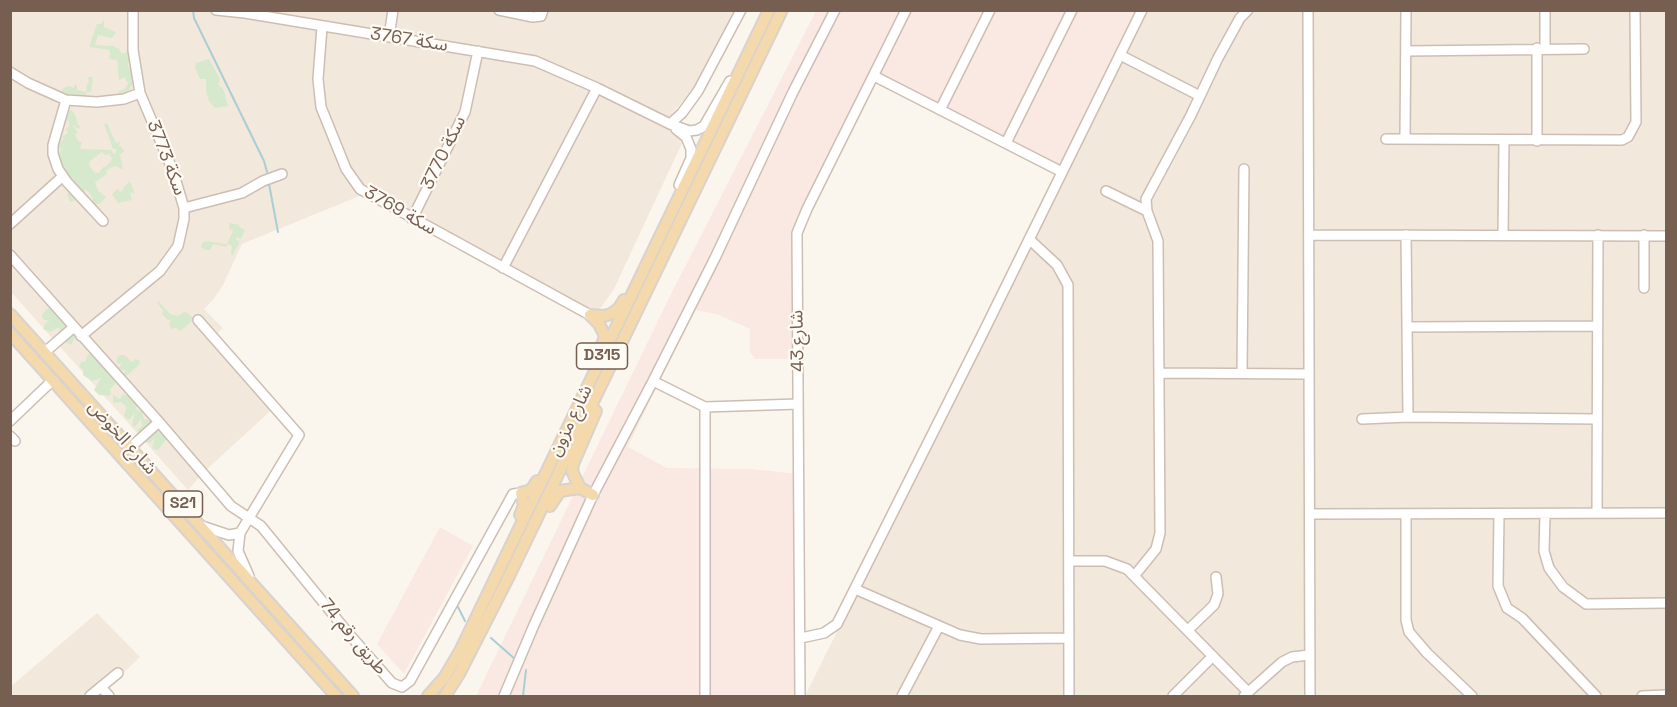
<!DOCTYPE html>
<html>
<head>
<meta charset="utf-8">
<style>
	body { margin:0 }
	#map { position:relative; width:1677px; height:707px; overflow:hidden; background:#fbf6ed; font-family:"Space Grotesk",sans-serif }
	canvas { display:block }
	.frame { position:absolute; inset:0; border:12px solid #765e51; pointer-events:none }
</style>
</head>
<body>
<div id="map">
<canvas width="1677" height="707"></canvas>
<div class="frame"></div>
</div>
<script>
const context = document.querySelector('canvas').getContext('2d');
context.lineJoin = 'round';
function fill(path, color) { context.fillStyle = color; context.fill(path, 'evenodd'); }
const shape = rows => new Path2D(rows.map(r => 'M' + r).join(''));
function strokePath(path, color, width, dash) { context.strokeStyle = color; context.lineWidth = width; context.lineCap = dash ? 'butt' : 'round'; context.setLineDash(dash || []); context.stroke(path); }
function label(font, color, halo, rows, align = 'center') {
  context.font = font + ' "Space Grotesk","Noto Sans Arabic",sans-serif'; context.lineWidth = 4.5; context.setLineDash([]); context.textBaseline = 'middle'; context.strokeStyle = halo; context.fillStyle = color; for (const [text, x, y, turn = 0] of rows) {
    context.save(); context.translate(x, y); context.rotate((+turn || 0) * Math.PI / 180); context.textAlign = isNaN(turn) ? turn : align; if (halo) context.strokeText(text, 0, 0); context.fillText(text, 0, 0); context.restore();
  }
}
const residential = shape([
	[11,11,736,11,691,92,663,123,680,136,683,141,614,289,597,313,575,310,362,195,242,244,223,285,214,299,204,309,223,328,216,335,276,406,206,470,188,490,11,292],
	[1146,11,1666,11,1666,696,805,696],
	[97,613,140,657,109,687,116,696,11,696,10,687]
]);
const commercial = shape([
	[816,11,1142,11,1062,172,874,77,797,242,793,359,755,359,750,352,750,329,719,315,696,310,661,378,628,447,667,468,751,469,799,474,800,696,476,696,670,296],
	[440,527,473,546,404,674,377,644]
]);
const green = shape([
	[104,19,104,27,116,32,112,38,98,35,95,45,112,46,119,49,120,52,125,54,127,51,132,53,132,61,127,64,132,72,132,85,126,94,120,94,118,91,125,89,129,81,127,82,124,77,119,80,117,60,109,59,110,50,89,47,97,24,101,24],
	[209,59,220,79,218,84,224,91,228,106,215,108,209,101,206,91,206,79,200,79,195,68,196,63],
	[88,77,93,77,91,92,87,92,85,97,60,95,63,88,70,86,74,88,74,85,77,85,77,90,86,92,87,84,89,83],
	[72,110,75,115,78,125,81,126,78,129,72,124,78,133,75,134,78,141,82,142,80,149,112,150,113,154,116,153,116,149,113,149,104,124,107,123,116,143,120,141,119,147,121,146,124,152,120,154,123,170,116,166,110,168,106,171,107,174,95,182,98,191,106,197,101,203,92,206,90,204,93,198,86,189,78,200,70,202,67,194,73,189,69,176,59,168,58,155,62,148,59,148,58,146,64,138,62,137,68,133,66,129,69,126,69,121,65,120,65,116,68,116,69,111],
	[102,152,105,155,109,154,112,158,111,161,105,167,103,167,99,173,95,173,89,166,90,161],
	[130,181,135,194,130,192,132,200,118,203,112,194,118,188,120,192,122,191,124,187],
	[229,223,239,225,239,227,245,230,241,239,237,237,236,240,240,241,233,255,231,254,232,246,228,244,226,247,213,244,210,250,205,250,201,247,202,243,206,241,227,244,233,231,229,229],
	[158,301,170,314,178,316,184,312,188,313,192,317,192,321,180,331,176,328,171,329,169,324,171,320,168,320,162,314,163,310,157,303],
	[49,308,52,308,77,334,71,345,65,342,59,327,50,332,43,329,46,322,51,322,43,319,42,316,45,311],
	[93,353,115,379,115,384,110,389,111,394,109,396,99,395,94,390,101,378,92,381,83,375,83,370,79,366,81,362,86,361,87,355],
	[120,355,125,355,131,362,136,359,140,361,139,365,125,377,123,374,126,371,118,369,122,363,119,364,116,362,118,357],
	[123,394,131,397,132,401,137,405,136,410,142,411,144,419,151,420,151,426,158,428,159,432,164,434,167,438,158,450,152,448,155,438,150,443,147,442,138,433,138,429,142,426,141,419,135,427,132,425,135,412,130,419,126,419,124,415,127,407,121,402,113,403,113,395,120,399]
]);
const stream = shape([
	[193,10,194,18,264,161,267,172],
	[269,184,278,232],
	[458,607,465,621],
	[491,638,516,660],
	[523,696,526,670]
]);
const minor = shape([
	[216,10,245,13,535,61,597,88,670,124,689,131,697,130,704,126,730,81],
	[499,10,533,17,541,16,543,10],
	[1308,10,1310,696],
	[1545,10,1545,48],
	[322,27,318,79,321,107,346,169,360,189,590,315],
	[389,37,393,10],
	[1537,48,1537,141],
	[1406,51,1584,49],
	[1120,55,1200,96],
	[10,72,28,83,66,100,97,102,124,99,140,93],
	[874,76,1062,172],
	[66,100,53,145,53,154,58,169,67,182,103,221],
	[940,110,990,10],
	[670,124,682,113,698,91,741,10],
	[676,129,686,137,691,149,691,158,679,185],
	[1386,139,1622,140,1628,137,1636,122,1635,10],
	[1405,139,1406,10],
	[1006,143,1072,10],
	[1106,191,1147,211,1158,241,1160,533,1156,549,1135,575],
	[184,208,242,193,263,181,282,174],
	[1147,211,1146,199,1191,115,1218,58,1240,18,1248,10],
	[412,219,465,112,478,51],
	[10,224,63,176],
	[1309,235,1666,236],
	[1406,235,1408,417],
	[1503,235,1504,140],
	[1644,235,1644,288],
	[1029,239,1057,265,1068,285,1069,696],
	[10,255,159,422,231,506,261,526,349,634,392,683,402,687,410,681,513,494,521,493],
	[503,268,597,88],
	[198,320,299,435,240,533,238,551,249,576],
	[1407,327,1597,326],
	[81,336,160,271,178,246,184,219,184,208,173,171,140,93,133,50,133,10],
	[45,352,74,327],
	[1160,373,1309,374],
	[1242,373,1244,169],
	[653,381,705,407,798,404],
	[705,407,705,696],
	[1362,419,1408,417,1596,419],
	[10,421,53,380],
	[10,436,15,441],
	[131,447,159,422],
	[1597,513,1598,235],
	[1310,514,1666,513],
	[1406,514,1406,620,1409,632,1427,653,1472,696],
	[1499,514,1498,586,1507,608,1522,618,1596,696],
	[1545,514,1544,551,1549,568,1563,587,1586,604,1666,603],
	[202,526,229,535,240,533],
	[1069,561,1105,561,1127,569,1248,692],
	[855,589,960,635,981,639,1069,638],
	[1188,630,1214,605,1218,594,1216,577],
	[801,638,824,633,837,624,981,337,1142,10],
	[101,687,109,696],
	[90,696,118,673],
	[504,696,534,625,593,495,653,381,715,258,793,92,835,10],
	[800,696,797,233,807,209,906,10],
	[902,696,939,626],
	[1173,696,1213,656],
	[1244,696,1282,662,1292,657,1309,655],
	[1642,696,1666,695]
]);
const major = shape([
	[10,314,353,696],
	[590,315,599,324,605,336,601,348],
	[590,315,604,316,611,314,619,308,624,300],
	[10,333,336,696],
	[593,495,580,488,572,471,573,464,596,411],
	[550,506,560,491,580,488],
	[520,515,524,505,521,493,531,490,537,481],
	[428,696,444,678,460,651,769,10],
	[445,696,459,674,509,576,782,10]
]);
const shields = [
	[602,356,51],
	[183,504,39]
];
const shieldNames = [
	["D315",602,356],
	["S21",183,504]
];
const streetNames = [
	["سكة 3767",409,40,9],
	["سكة 3770",444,153,-64],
	["سكة 3773",166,158,69],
	["سكة 3769",400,211,30],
	["شارع 43",798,341,-91],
	["شارع مزون",571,421,-64],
	["شارع الخوض",122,438,48],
	["طريق رقم 74",353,637,50]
];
fill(residential, '#f3e8dc');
fill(commercial, '#fae9e2');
fill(green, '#d7e9cc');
strokePath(stream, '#a9ced5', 2);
strokePath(minor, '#cdbeb3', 12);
strokePath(major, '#d9d2ce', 14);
strokePath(minor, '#fff', 9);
strokePath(major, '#f3d9ac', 10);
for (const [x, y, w] of shields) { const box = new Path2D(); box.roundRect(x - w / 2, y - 13, w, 26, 4.5); context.fillStyle = '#fefaf4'; context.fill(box); strokePath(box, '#765e51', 1.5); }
label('bold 16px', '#765e51', null, shieldNames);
label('18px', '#765e51', '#fefaf4', streetNames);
</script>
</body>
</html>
